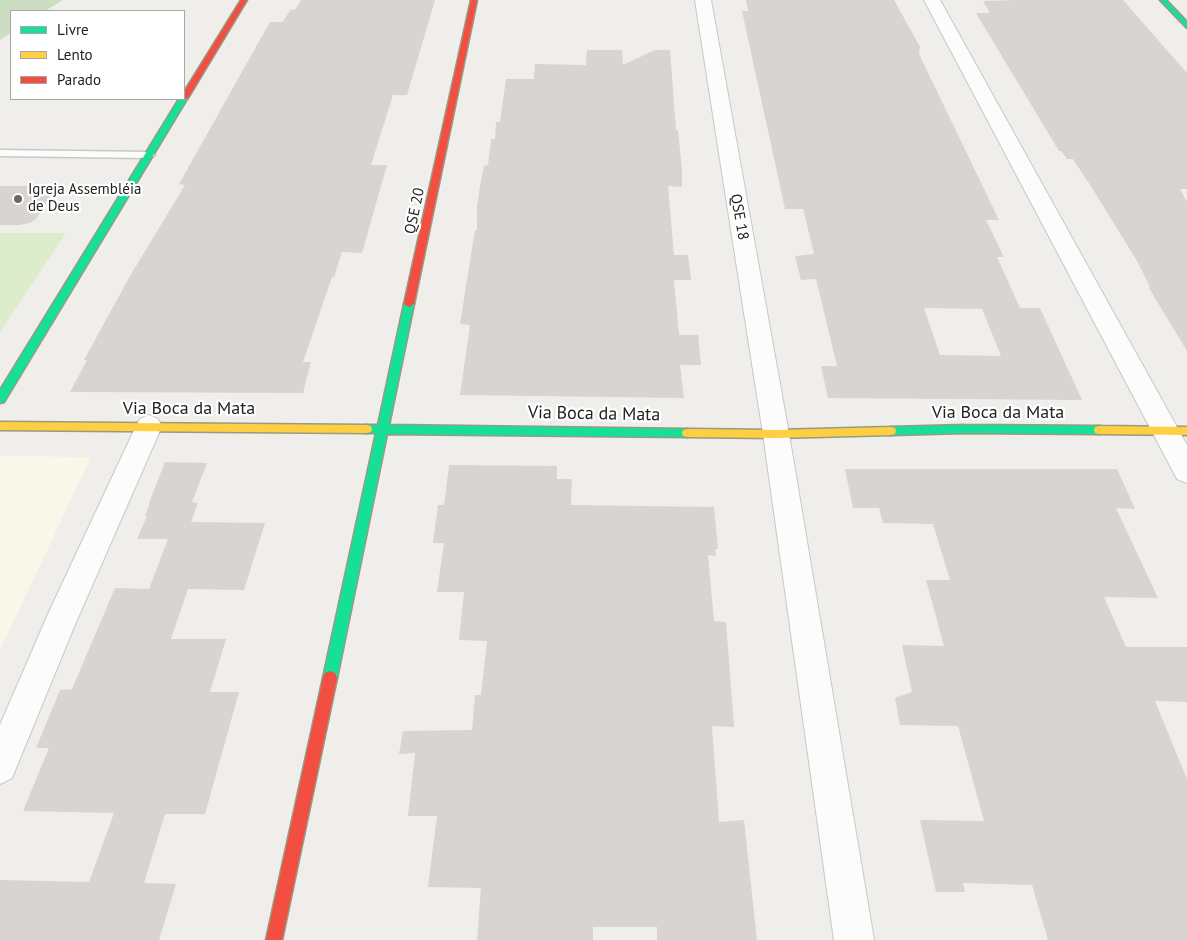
<!DOCTYPE html>
<html>
<head>
<meta charset="utf-8">
<style>
	body { margin:0 }
	#map { position:relative; width:1187px; height:940px; overflow:hidden; background:#f0eeeb; font-family:"PT Sans",sans-serif }
	canvas { display:block }
	.legend { position:absolute; left:10px; top:10px; width:175px; height:90px; box-sizing:border-box; background:#fff; border:1px solid #a7a7a7; margin:0; padding:6px 9px; list-style:none; font-size:15px; color:#222 }
	.legend li { display:flex; align-items:center; gap:10px; height:25px }
	.legend b { width:25px; border:1px solid #a7a7a7 }
</style>
</head>
<body>
<div id="map">
<canvas width="1187" height="940"></canvas>
<ul class="legend">
<li><b style="height:6px;background:#16e098"></b>Livre</li>
<li><b style="height:6px;background:#ffcf43"></b>Lento</li>
<li><b style="height:6px;background:#f24e42"></b>Parado</li>
</ul>
</div>
<script>
const context = document.querySelector('canvas').getContext('2d');
context.lineJoin = 'round';
function fill(path, color) { context.fillStyle = color; context.fill(path, 'evenodd'); }
const shape = rows => new Path2D(rows.map(r => 'M' + r).join(''));
function strokePath(path, color, width, dash) { context.strokeStyle = color; context.lineWidth = width; context.lineCap = dash ? 'butt' : 'round'; context.setLineDash(dash || []); context.stroke(path); }
function label(font, color, halo, rows, align = 'center') {
  context.font = font + ' "PT Sans",sans-serif'; context.lineWidth = 4.5; context.setLineDash([]); context.textBaseline = 'middle'; context.strokeStyle = halo; context.fillStyle = color; for (const [text, x, y, turn = 0] of rows) {
    context.save(); context.translate(x, y); context.rotate((+turn || 0) * Math.PI / 180); context.textAlign = isNaN(turn) ? turn : align; if (halo) context.strokeText(text, 0, 0); context.fillText(text, 0, 0); context.restore();
  }
}
const education = shape([
	[0,456,91,457,0,650]
]);
const grass = shape([
	[0,233,66,233,0,332]
]);
const forest = shape([
	[0,0,63,0,45,11,11,11,11,33,0,40]
]);
const building = shape([
	[301,0,435,0,407,95,393,95,371,165,387,165,362,253,342,252,334,277,332,277,303,362,311,362,303,393,70,392,87,360,84,360,130,276,185,185,179,184,270,22,283,22,290,10,296,9],
	[746,0,894,0,920,47,919,54,999,220,986,220,1004,257,997,257,1020,308,1040,308,1082,400,828,398,821,366,837,366,816,279,801,280,795,256,814,254,803,209,785,209,742,11,748,11],
	[924,308,982,309,1001,356,940,355],
	[1017,0,1123,0,1187,73,1187,189,1180,189,1187,202,1187,351,1149,288,1150,287,1137,261,1094,191,1073,159,1067,159,1061,151,1059,151,976,13,990,13,983,1],
	[587,50,622,50,623,65,655,50,670,50,676,130,678,130,682,170,682,187,668,186,674,255,688,255,691,280,674,280,679,335,698,335,701,365,680,365,684,398,460,395,470,325,460,324,475,230,477,230,477,207,480,186,484,166,488,165,491,139,495,139,496,122,500,122,506,79,534,79,535,64,586,65],
	[0,186,57,186,36,219,30,223,19,225,0,225],
	[165,462,207,463,192,502,198,503,191,522,265,523,244,590,188,589,171,639,226,639,210,692,239,692,205,814,165,814,144,883,176,884,159,940,0,940,0,880,89,882,114,813,23,811,49,748,36,748,60,690,72,689,115,588,149,589,168,539,137,539,147,516,145,516,150,502,149,503],
	[449,465,557,466,557,479,572,479,571,505,714,507,718,549,715,549,716,556,708,555,714,621,726,622,734,727,712,726,719,822,744,820,757,940,657,940,657,927,593,927,593,940,477,940,481,888,428,887,437,816,408,816,415,753,399,754,403,731,472,730,475,695,481,695,487,641,459,640,464,592,437,592,444,543,433,543,438,505,444,505],
	[845,469,1117,469,1135,509,1116,508,1158,598,1104,597,1126,647,1187,647,1187,702,1155,701,1187,779,1187,940,1048,940,1032,885,963,883,965,892,936,892,920,820,984,821,958,726,900,725,895,698,912,692,902,645,944,646,926,580,950,580,933,524,883,523,879,508,853,508]
]);
const lane = shape([
	[0,150,149,152,155,155,149,158,0,156,0,150]
]);
const street = shape([
	[695,0,711,0,789,434,874,940,834,940,763,434,695,0],
	[924,0,940,0,1187,445,1187,483,1177,479,924,0],
	[149,415,158,419,162,426,74,627,12,778,0,784,0,725,48,614,136,426,140,419,149,415]
]);
const fast = shape([
	[1160,0,1166,0,1187,22,1187,28,1160,0],
	[184,97,187,99,4,402,0,403,0,390,179,99,184,99,184,97],
	[409,301,414,304,389,425,687,429,691,430,692,433,691,436,687,437,387,434,337,678,335,683,330,685,325,683,323,678,376,433,367,433,363,432,362,429,363,426,367,425,378,425,404,304,409,301],
	[965,425,1099,426,1103,427,1104,430,1103,433,1099,434,965,433,891,435,887,434,886,431,887,428,891,427,965,425]
]);
const slow = shape([
	[0,422,367,425,371,426,372,429,371,432,367,433,0,430,0,422],
	[1099,426,1187,427,1187,435,1099,434,1095,433,1094,430,1095,427,1099,426],
	[891,427,895,428,896,431,895,434,891,435,776,438,687,437,683,436,682,433,683,430,687,429,776,430,891,427]
]);
const jam = shape([
	[241,0,247,0,188,98,181,100,184,99,184,92,241,0],
	[471,0,477,0,414,304,409,307,404,304,471,0],
	[330,671,335,673,337,678,282,940,266,940,323,678,325,673,330,671]
]);
const markers = [
	[18,199,5,"#6a6968"]
];
const farPoinames = [
	["Igreja Assembléia",28,190],
	["de Deus",28,207]
];
const farStreetnames = [
	["QSE 20",415,211,-78],
	["QSE 18",739,217,80]
];
const streetNames = [
	["Via Boca da Mata",189,409],
	["Via Boca da Mata",998,413],
	["Via Boca da Mata",594,414,1]
];
fill(education, '#f8f7e8');
fill(grass, '#ddeccb');
fill(forest, '#cbdec1');
fill(building, '#d7d4d2');
strokePath(lane, '#c9c8c7', 3);
strokePath(street, '#c9c8c7', 2);
strokePath(fast, '#999a82', 3);
strokePath(slow, '#999a82', 3);
strokePath(jam, '#999a82', 3);
fill(lane, '#fdfcfc');
fill(street, '#fdfcfc');
fill(fast, '#16e098');
fill(slow, '#ffcf43');
fill(jam, '#f24e42');
for (const [x, y, r, color] of markers) { const dot = new Path2D(); dot.arc(x, y, r, 0, 2 * Math.PI); context.fillStyle = color; context.fill(dot); strokePath(dot, '#fff', 2); }
label('15px', '#222', '#fff', farPoinames, 'left');
label('15px', '#222', '#fff', farStreetnames);
label('18px', '#222', '#fff', streetNames);
</script>
</body>
</html>
